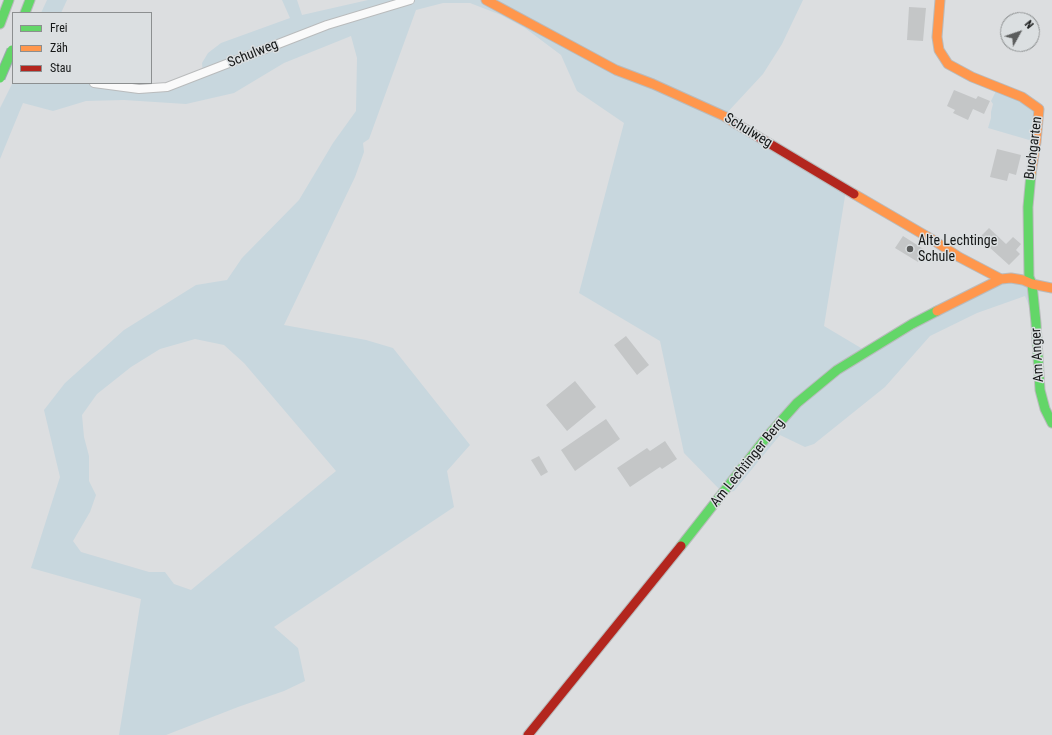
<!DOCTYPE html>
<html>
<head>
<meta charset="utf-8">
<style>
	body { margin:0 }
	#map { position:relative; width:1052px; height:735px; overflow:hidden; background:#dcdee0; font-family:"Roboto Condensed",sans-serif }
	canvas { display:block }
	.legend { position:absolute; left:12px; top:12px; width:140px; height:72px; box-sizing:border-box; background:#dbdfe1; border:1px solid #8c8f90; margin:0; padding:5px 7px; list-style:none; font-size:12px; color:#151717 }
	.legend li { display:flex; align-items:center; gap:8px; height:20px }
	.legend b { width:20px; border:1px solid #8c8f90 }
	.north { position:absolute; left:1000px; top:12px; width:40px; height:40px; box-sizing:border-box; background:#dbdfe1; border:1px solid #8c8f90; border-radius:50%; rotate:50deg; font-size:11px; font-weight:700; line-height:16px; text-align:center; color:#151717 }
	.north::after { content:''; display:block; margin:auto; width:14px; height:18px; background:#5b5d5d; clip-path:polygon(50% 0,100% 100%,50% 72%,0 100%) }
</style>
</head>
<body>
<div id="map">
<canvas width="1052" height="735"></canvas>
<ul class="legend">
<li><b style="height:5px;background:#63d668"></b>Frei</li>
<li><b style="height:5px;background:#ff974d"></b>Zäh</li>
<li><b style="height:5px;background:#b3261e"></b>Stau</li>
</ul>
<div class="north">N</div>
</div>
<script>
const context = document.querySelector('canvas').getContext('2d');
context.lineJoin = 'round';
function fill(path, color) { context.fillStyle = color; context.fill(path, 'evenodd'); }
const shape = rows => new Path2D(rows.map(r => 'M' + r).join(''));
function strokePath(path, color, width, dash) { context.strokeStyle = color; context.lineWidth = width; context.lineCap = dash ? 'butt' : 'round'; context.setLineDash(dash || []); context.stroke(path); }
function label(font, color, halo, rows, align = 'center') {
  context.font = font + ' "Roboto Condensed",sans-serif'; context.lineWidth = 3; context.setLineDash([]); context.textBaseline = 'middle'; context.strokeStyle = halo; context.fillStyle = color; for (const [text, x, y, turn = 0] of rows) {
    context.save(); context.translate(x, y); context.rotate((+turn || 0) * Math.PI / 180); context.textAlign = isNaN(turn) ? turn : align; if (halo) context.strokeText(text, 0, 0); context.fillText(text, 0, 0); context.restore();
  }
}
const green = shape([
	[47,0,67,0,61,13,41,13],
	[282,0,297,0,302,15,368,0,803,0,782,44,763,74,724,116,846,190,824,326,866,351,1001,279,1032,284,1036,323,1025,296,977,313,930,336,885,387,814,444,805,447,780,435,734,491,723,493,684,453,660,341,579,293,624,123,577,91,561,55,525,28,501,15,470,3,443,3,416,10,369,139,363,143,364,152,355,177,284,325,366,340,393,348,470,445,447,471,454,507,274,627,298,648,305,681,284,691,238,707,166,735,119,735,141,599,31,568,60,477,44,410,65,383,124,330,196,285,227,280,242,258,299,200,333,143,356,111,357,58,351,36,284,63,234,93,186,104,124,100,86,101,53,111,23,103,0,159,0,108,13,82,13,83,94,83,167,87,203,74,202,63,208,53,221,43,290,18],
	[195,339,224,345,244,363,336,471,191,590,174,584,165,572,149,572,81,552,73,541,90,512,96,495,89,481,89,456,84,437,82,415,97,394,131,367,160,349],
	[998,87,1039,109,1036,142,988,128,991,118,991,112,993,104,991,101]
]);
const building = shape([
	[909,7,926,8,923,41,907,40],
	[954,90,976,99,978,96,990,101,984,114,973,109,968,120,953,113,955,110,947,106],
	[997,149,1021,155,1016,175,1009,173,1007,181,990,177],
	[989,228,1006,244,1013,237,1021,244,1016,250,1020,254,1009,265,979,238],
	[903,236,925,250,918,262,895,248],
	[626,336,649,365,637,375,614,345],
	[575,381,596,407,567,431,546,405],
	[606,419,620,439,575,471,561,450],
	[665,441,677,459,662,469,660,467,630,487,617,468,647,448,650,451],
	[539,456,548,472,541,476,531,460]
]);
const street = shape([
	[94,83,139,89,167,87,327,25,410,0]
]);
const fast = shape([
	[25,13,30,0],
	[0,24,9,0],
	[1031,174,1028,207,1029,277,1032,284,1036,323,1040,390,1045,409,1052,423],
	[681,546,765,439,797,403,837,370,912,324,937,311]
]);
const slow = shape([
	[486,0,616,70,653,84,724,116,735,123],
	[940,0,937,37,939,50,948,64,972,77,1022,97,1039,109,1036,142,1031,174],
	[854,194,933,240,959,257,1001,279],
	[937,311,1001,279,1011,278,1023,280,1032,284,1052,288]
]);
const jam = shape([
	[735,123,854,194],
	[528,735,681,546]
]);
const fastBridge = shape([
	[0,78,12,50]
]);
const markers = [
	[910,249,4,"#5b5d5d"]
];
const streetNames = [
	["Schulweg",253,54,-22],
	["Schulweg",748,131,31],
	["Buchgarten",1034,148,-83],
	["Am Anger",1038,355,-93],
	["Am Lechtinger Berg",748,463,-51]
];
const poiNames = [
	["Alte Lechtinge",918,241],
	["Schule",918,257]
];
fill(green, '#c8d7de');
fill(building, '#c4c6c7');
strokePath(street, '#b9bbbc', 10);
strokePath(fast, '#b9bbbc', 11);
strokePath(slow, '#b9bbbc', 11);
strokePath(jam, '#b9bbbc', 11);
strokePath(street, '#fafafa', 8);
strokePath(fast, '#63d668', 9);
strokePath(slow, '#ff974d', 9);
strokePath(jam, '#b3261e', 9);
strokePath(fastBridge, '#9ca9af', 11, []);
strokePath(fastBridge, '#63d668', 9);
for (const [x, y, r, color] of markers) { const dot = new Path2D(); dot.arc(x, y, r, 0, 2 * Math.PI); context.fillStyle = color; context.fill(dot); strokePath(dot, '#dbdfe1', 1.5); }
label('14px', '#151717', '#dbdfe1', streetNames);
label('14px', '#151717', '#dbdfe1', poiNames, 'left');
</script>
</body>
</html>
